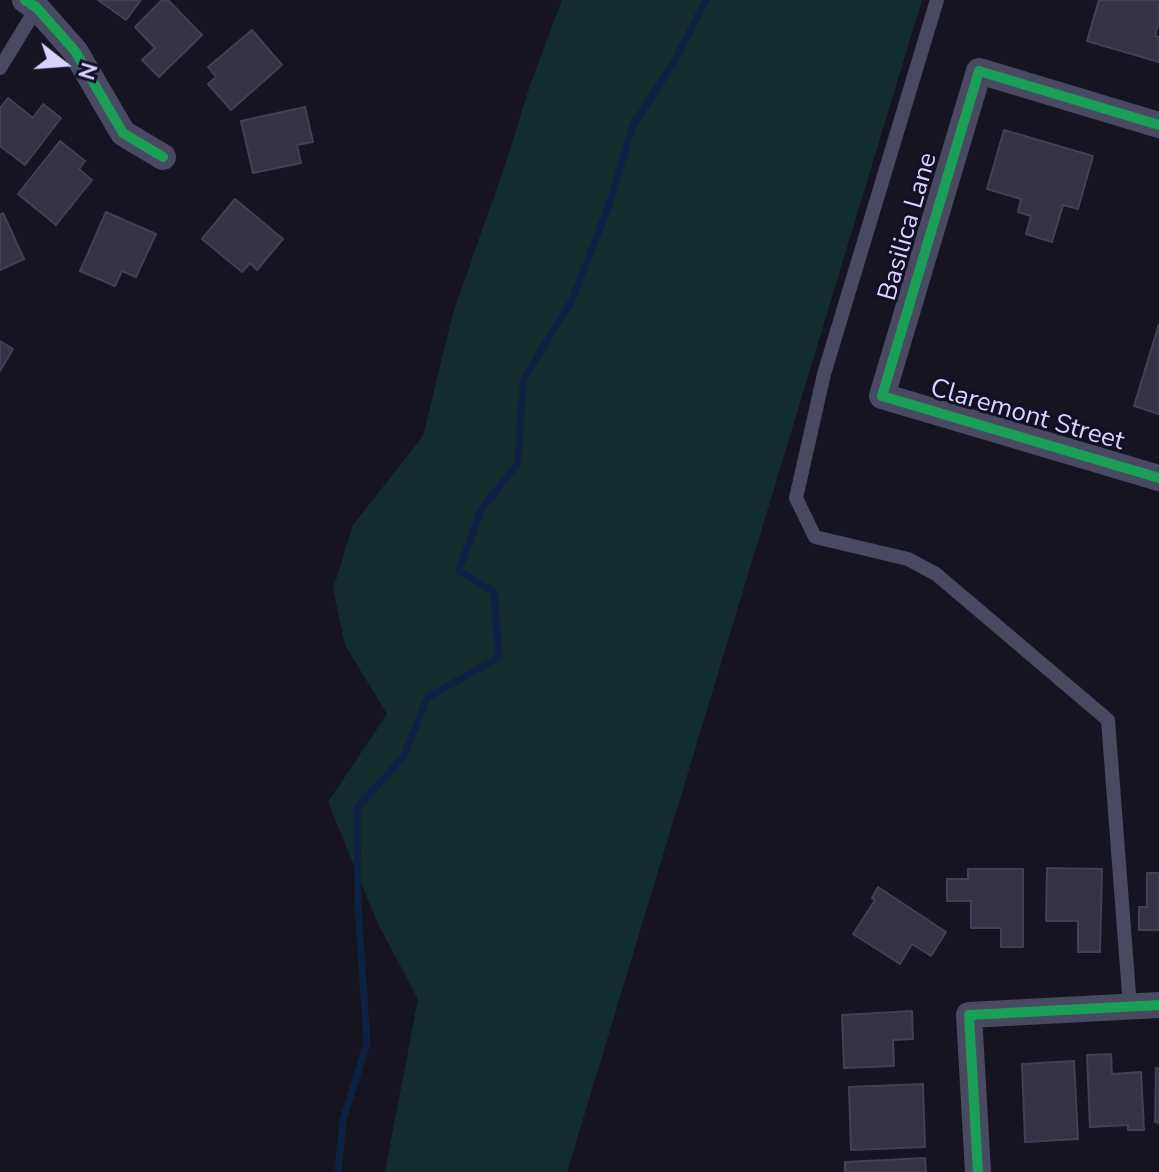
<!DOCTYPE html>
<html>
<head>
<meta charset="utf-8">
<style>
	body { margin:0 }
	#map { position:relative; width:1159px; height:1172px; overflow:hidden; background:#161421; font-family:"Nunito Sans",sans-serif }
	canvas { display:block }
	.north { position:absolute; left:24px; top:24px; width:80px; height:80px; -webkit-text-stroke:6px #130f26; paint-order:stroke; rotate:107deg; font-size:22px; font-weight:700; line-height:32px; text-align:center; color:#d9d4ff }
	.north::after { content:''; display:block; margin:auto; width:28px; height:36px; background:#d9d4ff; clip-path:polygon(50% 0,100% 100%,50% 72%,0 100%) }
</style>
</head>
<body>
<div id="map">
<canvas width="1159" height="1172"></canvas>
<div class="north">N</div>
</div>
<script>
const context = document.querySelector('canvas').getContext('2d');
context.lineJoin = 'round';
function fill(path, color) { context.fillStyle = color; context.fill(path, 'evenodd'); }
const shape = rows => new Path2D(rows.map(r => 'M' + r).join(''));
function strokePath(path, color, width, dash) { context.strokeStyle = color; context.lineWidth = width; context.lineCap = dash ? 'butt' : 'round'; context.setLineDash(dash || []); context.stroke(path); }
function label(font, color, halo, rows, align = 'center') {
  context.font = font + ' "Nunito Sans",sans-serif'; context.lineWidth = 6; context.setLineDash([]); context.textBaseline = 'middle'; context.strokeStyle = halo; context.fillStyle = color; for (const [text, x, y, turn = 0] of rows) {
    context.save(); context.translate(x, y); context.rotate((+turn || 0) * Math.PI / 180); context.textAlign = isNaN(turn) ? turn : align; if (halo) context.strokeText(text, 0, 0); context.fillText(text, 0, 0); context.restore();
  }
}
const green = shape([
	[562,0,922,0,567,1172,385,1172,418,999,378,924,328,802,387,714,345,645,333,589,353,525,423,436,453,313,506,162,530,85]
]);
const stream = shape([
	[338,1172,343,1120,367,1043,358,907,357,808,404,756,427,698,499,657,494,592,459,571,481,510,518,463,523,380,572,300,609,205,633,125,674,62,706,0]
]);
const building = shape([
	[98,0,141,0,126,20,98,0],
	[162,0,168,0,202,35,159,77,142,60,155,48,135,27,162,0],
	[1099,0,1159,0,1159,20,1155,36,1159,37,1159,62,1087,41,1099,0],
	[252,30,282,65,231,110,208,84,216,77,208,67,252,30],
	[8,98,33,118,43,104,61,118,25,165,0,146,0,108,8,98],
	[305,107,313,142,297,145,301,163,253,173,241,121,305,107],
	[1004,130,1093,156,1078,209,1063,205,1052,242,1026,234,1031,216,1018,212,1021,199,987,189,1004,130],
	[60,141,85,161,79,169,92,180,56,225,18,194,60,141],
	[235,199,283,239,257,270,250,263,242,272,202,239,235,199],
	[106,212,156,234,136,277,122,271,115,286,80,271,106,212],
	[3,213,24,259,0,270,0,215,3,213],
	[1159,324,1159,414,1134,406,1159,324],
	[0,341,13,349,0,371,0,341],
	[1047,868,1102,869,1100,952,1078,952,1078,921,1046,921,1047,868],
	[968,869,1023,869,1023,947,1001,947,1001,928,971,928,971,901,947,901,947,879,968,879,968,869],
	[1147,873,1159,873,1159,930,1139,930,1139,907,1147,907,1147,873],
	[878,887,946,932,931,956,912,944,900,964,853,934,875,900,872,898,878,887],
	[912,1011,913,1039,893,1040,894,1066,844,1068,842,1015,912,1011],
	[1111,1054,1112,1074,1141,1072,1144,1130,1128,1130,1128,1125,1090,1127,1087,1055,1111,1054],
	[1074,1061,1078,1139,1025,1142,1022,1064,1074,1061],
	[1156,1068,1159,1068,1159,1123,1155,1122,1156,1068],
	[923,1084,925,1147,851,1150,849,1087,923,1084],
	[925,1158,926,1172,845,1172,845,1162,925,1158]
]);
const lane = shape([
	[937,0,824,374,796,498,815,537,908,559,936,574,1108,720,1130,1007],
	[0,68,39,4]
]);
const street = shape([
	[25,0,37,8,75,51,123,133,163,157],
	[1159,125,979,71,882,396,1159,478],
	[978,1172,969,1015,1159,1005]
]);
const cycleway = shape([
	[25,0,37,8,75,51,123,133,163,157],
	[1159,125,979,71,882,396,1159,478],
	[978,1172,969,1015,1159,1005]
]);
const streetNames = [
	["Basilica Lane",909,227,-74],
	["Claremont Street",1027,416,16]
];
fill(green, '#132c2d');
strokePath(stream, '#0d2144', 7);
fill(building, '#343243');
strokePath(building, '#433f54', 2);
strokePath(lane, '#4a4962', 14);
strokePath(street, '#4a4962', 26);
strokePath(cycleway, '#1a9f57', 10);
label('26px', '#d9d4ff', '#130f26', streetNames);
</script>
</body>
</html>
